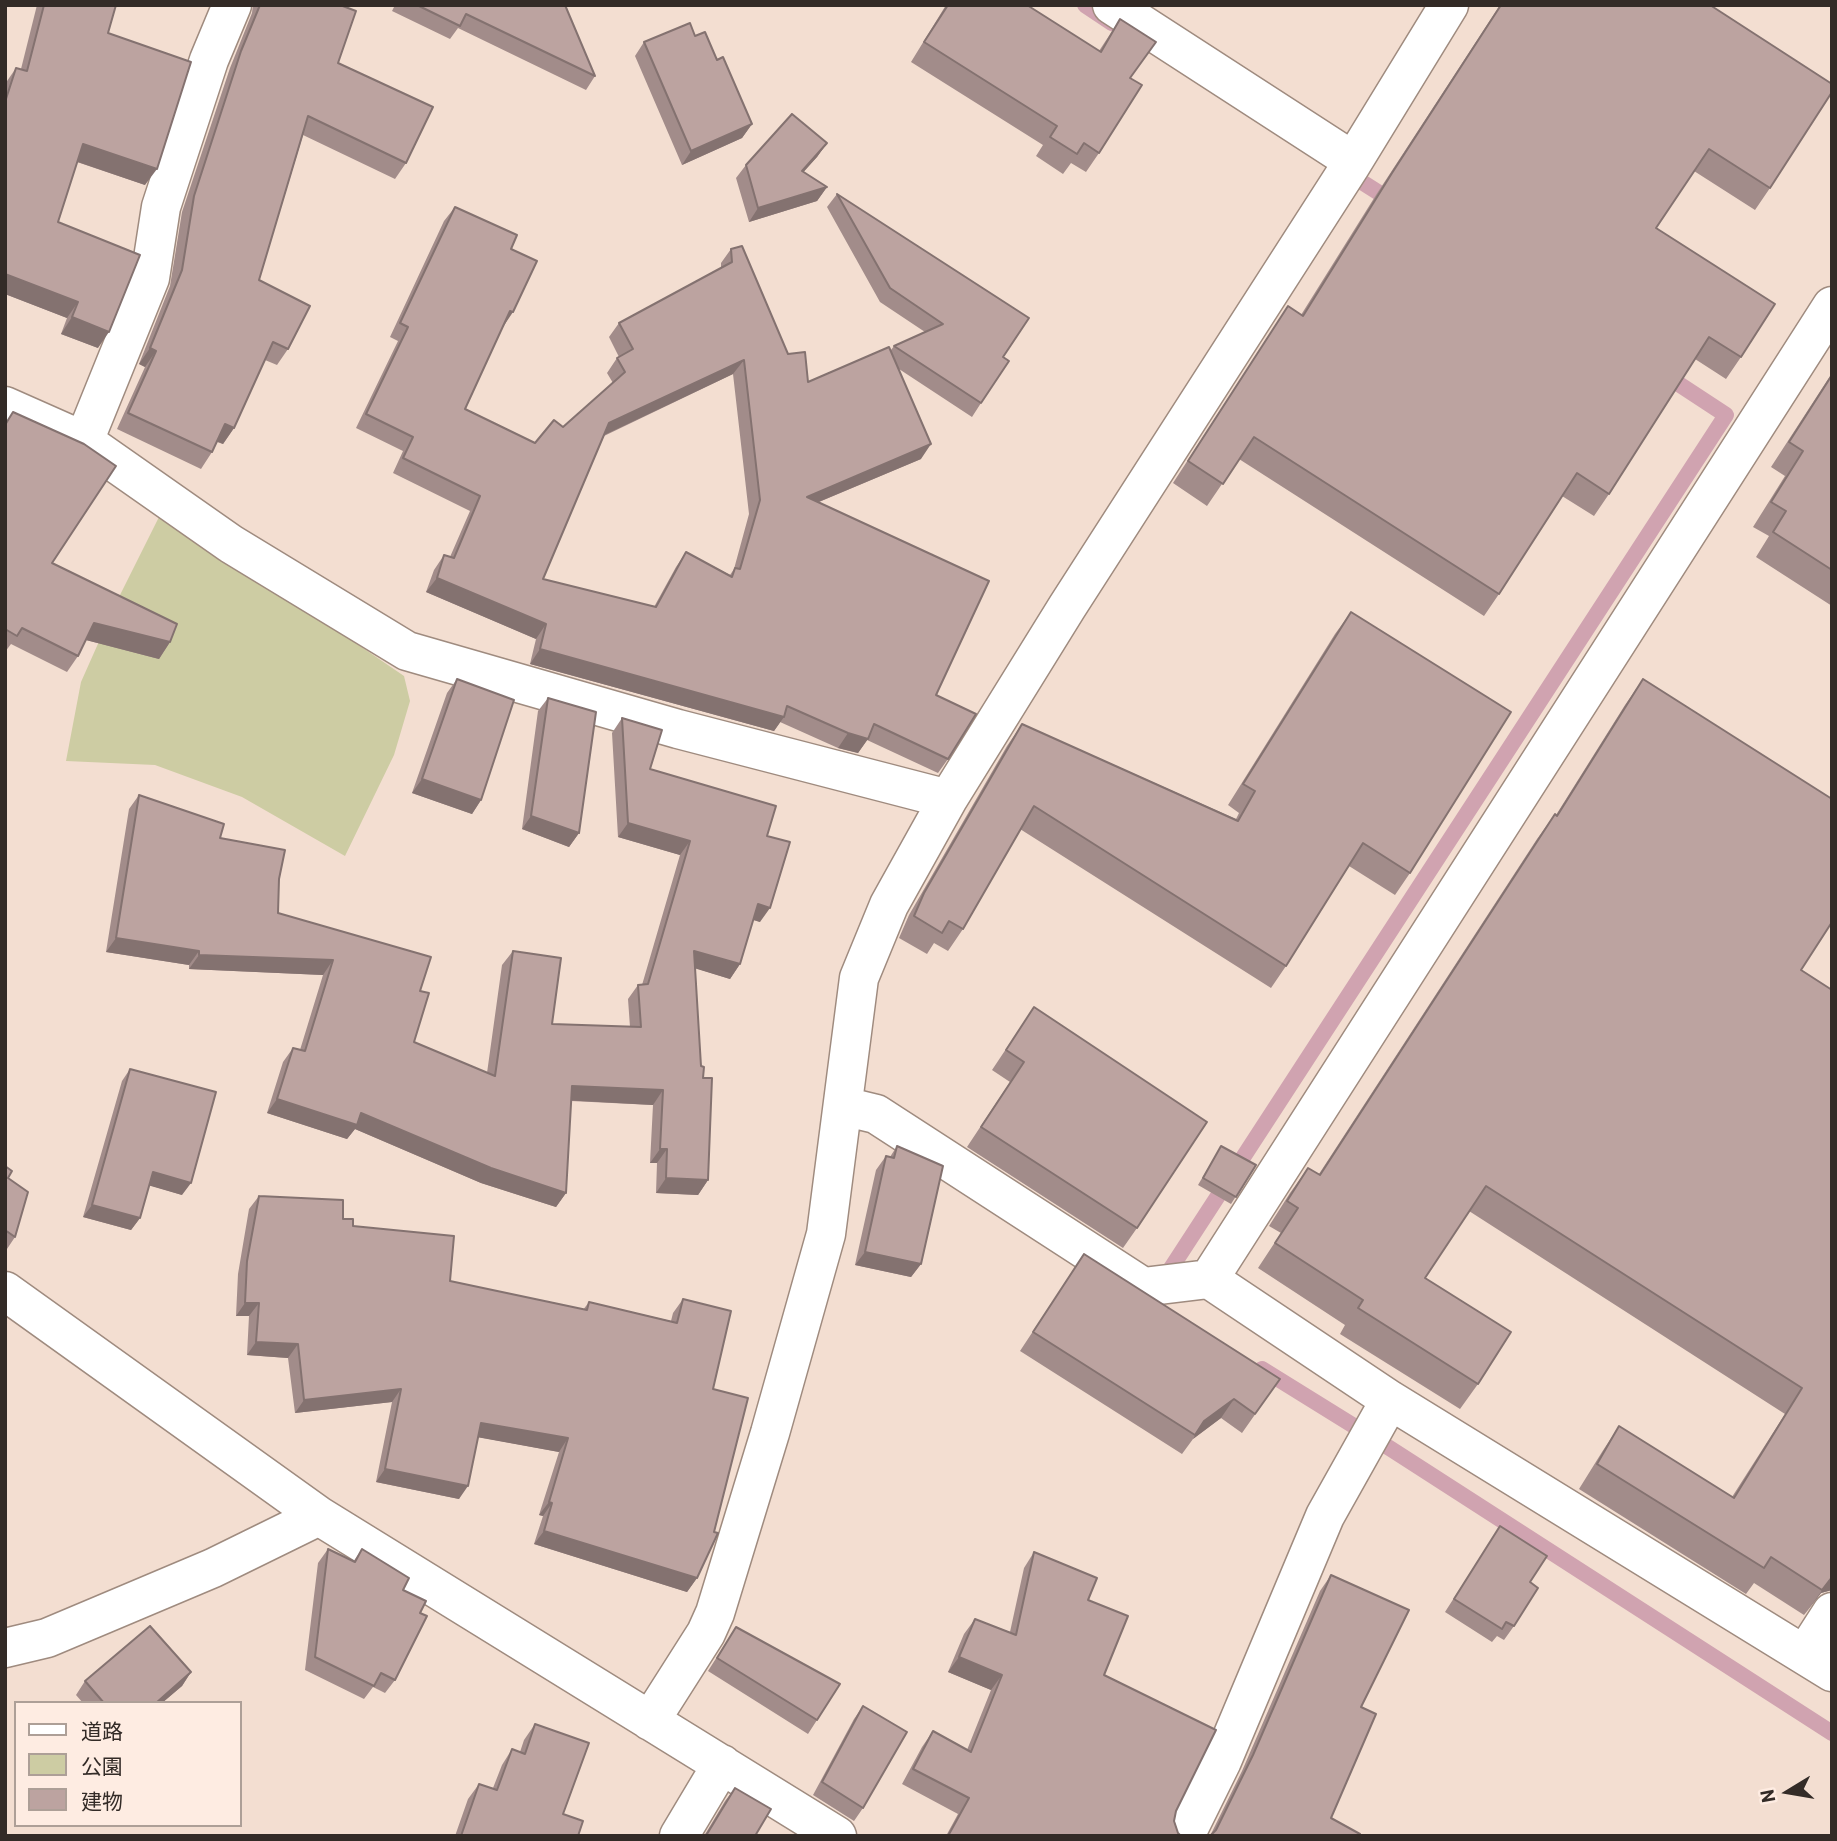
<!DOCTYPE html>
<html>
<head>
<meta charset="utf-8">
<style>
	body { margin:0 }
	#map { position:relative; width:1837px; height:1841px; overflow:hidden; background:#f3ded1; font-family:Barlow,"Noto Sans JP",sans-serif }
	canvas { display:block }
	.frame { position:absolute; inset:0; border:7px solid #332b27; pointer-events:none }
	.legend { position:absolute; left:14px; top:1701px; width:228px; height:126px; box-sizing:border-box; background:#feece2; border:2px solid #ad9f97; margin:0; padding:9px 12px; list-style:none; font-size:21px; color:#332b27 }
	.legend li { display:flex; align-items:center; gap:14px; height:35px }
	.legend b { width:35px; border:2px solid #ad9f97 }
	.north { position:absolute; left:1753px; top:1757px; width:70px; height:70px; -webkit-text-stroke:5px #feece2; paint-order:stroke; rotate:259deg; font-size:19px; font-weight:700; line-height:28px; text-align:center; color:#332b27 }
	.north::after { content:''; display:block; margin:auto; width:24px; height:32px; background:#332b27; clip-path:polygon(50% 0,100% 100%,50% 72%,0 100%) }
</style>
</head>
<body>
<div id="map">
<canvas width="1837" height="1841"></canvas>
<div class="frame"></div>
<ul class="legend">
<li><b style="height:9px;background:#fff"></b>道路</li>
<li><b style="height:19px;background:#cdcca3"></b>公園</li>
<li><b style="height:19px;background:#bca3a0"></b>建物</li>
</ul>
<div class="north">N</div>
</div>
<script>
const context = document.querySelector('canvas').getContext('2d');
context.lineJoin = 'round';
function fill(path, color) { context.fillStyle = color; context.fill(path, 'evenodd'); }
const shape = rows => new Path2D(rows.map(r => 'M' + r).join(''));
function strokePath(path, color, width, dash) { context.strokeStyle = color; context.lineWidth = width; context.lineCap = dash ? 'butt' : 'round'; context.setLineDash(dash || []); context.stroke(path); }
const green = shape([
	[162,511,404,676,410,701,394,755,345,856,242,797,155,765,66,761,81,682,117,601]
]);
const stream = shape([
	[1085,5,1112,23],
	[1346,172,1395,203],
	[1162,1282,1726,415,1662,373],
	[1262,1369,1391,1449,1832,1733]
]);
const minor = shape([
	[1112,5,1353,161],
	[1832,306,1209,1279,1390,1400,1832,1672],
	[5,406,84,441,231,544,407,651,678,729,948,799],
	[84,441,150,278,161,207,209,60,232,5],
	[843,1106,876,1114,1143,1287,1209,1279],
	[5,1291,319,1516,837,1836],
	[5,1648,47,1638,104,1614,213,1568,319,1516],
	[1805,1654,1832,1612],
	[650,1721,706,1633,715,1613,770,1433,826,1234,859,978,889,905,948,799,1067,607,1351,165,1449,5],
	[679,1836,722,1764],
	[1185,1836,1222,1761,1325,1516,1390,1400]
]);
const wall = shape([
	[37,5,116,5,108,33,145,185,77,162,58,222,98,348,61,334,67,318,5,294,5,84,16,68,21,69],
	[253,5,340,5,338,63,406,163,395,179,303,135,259,280,288,349,277,365,265,360,234,428,223,444,217,442,212,452,201,469,117,429,145,367,139,364,170,286,182,212,230,68,252,13],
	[395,5,565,5,595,76,586,90,458,28,450,39,392,11],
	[946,5,1027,5,1099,51,1120,19,1130,78,1099,153,1086,172,1071,163,1063,174,1036,156,1043,145,911,62],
	[1500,5,1710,5,1770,188,1755,210,1694,171,1656,228,1741,357,1726,379,1695,359,1609,494,1594,516,1562,496,1499,594,1484,616,1239,459,1207,506,1173,483,1288,306,1301,315,1376,195],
	[695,36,717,60,752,124,742,138,682,165,635,56,644,42],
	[827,143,817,157,803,172,827,187,817,201,749,222,736,178,746,165],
	[837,194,1003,357,981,403,972,417,899,369,921,459,819,502,936,695,948,759,938,773,867,740,858,753,838,748,780,722,774,731,530,664,536,639,426,592,434,570,444,555,450,557,470,511,393,473,403,451,356,428,398,341,390,337,444,221,455,207,511,249,503,327,465,409,535,443,563,427,613,383,607,373,617,358,619,357,609,337,619,323,721,268,721,263,731,249,788,354,808,382,891,350,894,346,925,332,880,302,827,207],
	[733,374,749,514,734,569,730,575,686,552,676,567,654,607,543,579,604,436],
	[1832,373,1832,606,1756,557,1769,536,1753,527,1785,476,1771,467],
	[5,424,52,563,170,642,159,659,86,640,78,656,67,672,11,644,5,652],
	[1351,612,1410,873,1395,895,1349,866,1286,966,1271,988,1020,829,963,929,948,951,934,943,927,954,899,938,909,915,1007,746,1022,724,1236,819,1239,813,1228,805,1335,634],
	[457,679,481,800,472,814,412,793,447,693],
	[1643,679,1801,970,1832,990,1832,1590,1821,1593,1804,1615,1754,1583,1746,1594,1579,1489,1602,1452,1619,1426,1732,1497,1785,1414,1469,1211,1425,1278,1478,1384,1460,1409,1340,1334,1345,1325,1258,1268,1281,1233,1269,1226,1290,1193,1308,1168,1319,1174,1537,839,1555,814,1556,815,1625,705],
	[548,698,579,833,569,847,522,829,538,711],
	[622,718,650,769,767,836,760,922,753,920,740,964,730,979,695,968,701,1066,703,1078,708,1180,698,1195,656,1193,657,1163,650,1163,653,1105,571,1101,566,1193,556,1207,481,1183,355,1129,347,1139,267,1113,283,1062,293,1048,300,1050,323,975,189,969,189,965,106,952,129,809,139,795,220,838,279,879,278,913,420,991,414,1042,487,1073,502,965,513,951,552,1024,630,1027,628,999,638,985,642,985,680,855,618,837,612,733],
	[1034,1007,1137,1228,1123,1248,967,1147,1010,1082,992,1070],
	[130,1069,182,1195,149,1185,140,1218,131,1230,83,1217,122,1081],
	[897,1146,921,1264,911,1277,855,1265,876,1170,886,1156,890,1157],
	[1221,1146,1256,1165,1231,1204,1198,1185],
	[5,1166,15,1237,5,1252],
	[259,1196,343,1219,450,1281,583,1310,589,1302,671,1321,673,1313,683,1299,713,1389,697,1578,687,1592,534,1544,543,1516,539,1515,559,1452,478,1437,459,1499,376,1482,392,1402,295,1413,288,1358,247,1355,249,1316,236,1316,238,1274,249,1209],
	[1084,1254,1280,1379,1242,1433,1221,1418,1193,1439,1182,1454,1020,1351],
	[1500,1526,1530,1582,1514,1626,1504,1640,1497,1636,1492,1642,1445,1612],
	[328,1549,353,1562,362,1549,403,1590,420,1613,395,1680,385,1693,373,1687,364,1699,305,1670,318,1563],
	[1034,1552,1088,1600,1104,1675,1176,1811,1174,1821,1178,1833,1181,1836,946,1836,958,1814,902,1784,922,1747,933,1731,967,1750,991,1690,948,1672,964,1634,975,1619,1010,1632,1024,1568],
	[1331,1575,1361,1707,1331,1818,1359,1836,1210,1836,1242,1771,1320,1591],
	[736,1627,817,1720,808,1734,708,1671],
	[191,1672,182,1686,162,1703,83,1703,76,1695,85,1681],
	[863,1706,863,1808,854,1821,813,1795,854,1719],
	[535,1724,563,1814,578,1836,455,1836,468,1799,479,1784,493,1788,502,1765,512,1749,520,1752,524,1740],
	[735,1788,755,1836,704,1836,725,1801]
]);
const shadedWall = shape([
	[752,124,742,138,682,165,691,151],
	[827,143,817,157,792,185,802,171],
	[83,144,157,169,145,185,72,160],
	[827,187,817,201,749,222,758,208],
	[5,274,78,302,67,318,5,294],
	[510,311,513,312,503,327],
	[72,317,109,332,98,348,61,334],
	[150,348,156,351,145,367,139,364],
	[744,360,733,374,598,438,609,423],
	[225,424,234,428,223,444,214,440],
	[931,444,921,459,797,511,807,497],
	[437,578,546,624,536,639,426,592],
	[94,623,170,642,159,659,82,639],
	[540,649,784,717,774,731,530,664],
	[848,733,868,739,858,753,838,748],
	[422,779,481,800,472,814,412,793],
	[531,816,579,833,569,847,522,829],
	[628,823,690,841,680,855,618,837],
	[758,904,770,908,760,922,748,918],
	[116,938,199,951,189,965,106,952],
	[694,951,740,964,730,979,684,965],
	[199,955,333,960,323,975,189,969],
	[572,1086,663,1090,653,1105,562,1100],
	[277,1099,361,1113,566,1193,556,1207,481,1183,355,1129,347,1139,267,1113],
	[660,1149,667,1149,657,1163,650,1163],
	[153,1172,191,1183,182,1195,144,1184],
	[666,1178,708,1180,698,1195,656,1193],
	[92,1205,140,1218,131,1230,83,1217],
	[865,1252,921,1264,911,1277,855,1265],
	[245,1303,259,1303,249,1316,236,1316],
	[256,1342,298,1344,288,1358,247,1355],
	[401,1389,392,1402,295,1413,304,1400],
	[1234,1399,1221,1418,1193,1439,1204,1421],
	[481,1423,568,1438,559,1452,471,1436],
	[385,1469,468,1486,459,1499,376,1482],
	[549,1502,552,1503,543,1516,539,1515],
	[544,1531,697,1578,687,1592,534,1544],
	[1832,1577,1832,1590,1821,1593,1804,1615],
	[959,1657,1002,1675,991,1690,948,1672],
	[191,1672,182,1686,162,1703,156,1703]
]);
const building = shape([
	[44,5,116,5,108,33,191,62,157,169,83,144,58,222,140,255,109,332,72,317,78,302,5,274,5,102,16,68,27,71,44,5],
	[260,5,340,5,356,11,338,63,433,107,406,163,308,116,259,280,310,306,288,349,273,342,234,428,225,424,212,452,128,413,156,351,150,348,182,270,194,196,241,51,260,5],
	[417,5,565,5,595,76,466,14,460,26,417,5],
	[948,5,1027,5,1101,52,1120,19,1156,42,1130,78,1142,85,1099,153,1084,143,1077,154,1050,137,1057,126,924,42,948,5],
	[1501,5,1710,5,1832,84,1832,92,1770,188,1709,149,1656,228,1775,304,1741,357,1709,337,1609,494,1577,473,1499,594,1254,437,1223,484,1188,461,1288,306,1303,316,1392,173,1501,5],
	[690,23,695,36,705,32,717,60,723,57,752,124,691,151,644,42,690,23],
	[792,114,827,143,802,171,827,187,758,208,746,165,792,114],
	[837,194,1029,318,1003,357,1009,361,981,403,894,346,943,324,890,288,837,194],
	[455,207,517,235,511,249,537,261,513,312,510,311,465,409,535,443,554,420,563,427,625,372,617,358,633,349,619,323,732,262,731,249,742,246,788,354,805,352,808,382,889,347,931,444,807,497,989,581,936,695,976,714,948,759,874,724,868,739,848,733,787,706,784,717,540,649,546,624,437,578,444,555,454,558,480,496,403,458,413,437,366,414,408,327,400,323,455,207],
	[744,360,760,500,740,569,735,568,732,577,686,552,656,607,543,579,609,423,744,360],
	[1832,375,1832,570,1773,532,1786,511,1771,502,1803,451,1789,442,1832,375],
	[13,412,84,444,116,466,52,563,177,624,170,642,94,623,78,656,22,628,17,636,5,629,5,425,13,412],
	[1351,612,1511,712,1410,873,1363,843,1286,966,1034,806,963,929,949,921,942,933,914,916,924,893,1022,724,1238,821,1255,791,1243,784,1351,612],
	[457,679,514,700,481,800,422,779,457,679],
	[1643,679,1832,799,1832,922,1801,970,1832,990,1832,1577,1822,1590,1771,1557,1764,1568,1597,1464,1619,1426,1734,1498,1802,1388,1486,1186,1425,1278,1511,1332,1478,1384,1358,1308,1363,1300,1275,1243,1298,1208,1287,1201,1308,1168,1320,1175,1555,814,1557,816,1643,679],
	[548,698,596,712,579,833,531,816,548,698],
	[622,718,662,730,650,769,776,806,767,836,790,842,770,908,758,904,740,964,694,951,701,1066,704,1067,703,1078,712,1078,708,1180,666,1178,667,1149,660,1149,663,1090,572,1086,566,1193,491,1168,361,1113,357,1125,277,1099,293,1048,305,1051,333,960,199,955,199,951,116,938,139,795,224,824,220,838,285,850,279,879,278,913,431,957,420,991,429,993,414,1042,495,1076,513,951,561,958,552,1024,641,1027,638,985,648,984,690,841,628,823,622,718],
	[1034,1007,1207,1122,1137,1228,981,1127,1024,1062,1006,1050,1034,1007],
	[130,1069,216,1092,191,1183,153,1172,140,1218,92,1205,130,1069],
	[897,1146,943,1166,921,1264,865,1252,886,1156,894,1158,897,1146],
	[1221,1146,1256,1165,1236,1197,1203,1178,1221,1146],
	[5,1166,12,1171,8,1178,28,1192,15,1237,5,1230,5,1166],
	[259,1196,343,1200,343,1219,353,1219,353,1226,454,1236,450,1281,587,1310,589,1302,677,1323,683,1299,731,1311,713,1389,748,1398,714,1532,718,1533,697,1578,544,1531,552,1503,549,1502,568,1438,481,1423,468,1486,385,1469,401,1389,304,1400,298,1344,256,1342,259,1303,245,1303,247,1261,259,1196],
	[1084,1254,1280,1379,1255,1414,1234,1399,1204,1421,1195,1435,1033,1332,1084,1254],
	[1500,1526,1547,1556,1530,1582,1538,1588,1514,1626,1506,1622,1502,1629,1454,1599,1500,1526],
	[328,1549,355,1562,362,1549,409,1578,403,1590,426,1601,420,1613,427,1616,395,1680,381,1673,374,1686,315,1657,328,1549],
	[1034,1552,1097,1578,1088,1600,1128,1616,1104,1675,1216,1730,1176,1811,1174,1821,1178,1833,1181,1836,948,1836,969,1798,913,1769,933,1731,971,1752,1002,1675,959,1657,975,1619,1016,1635,1034,1552],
	[1331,1575,1409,1610,1361,1707,1376,1714,1331,1818,1360,1834,1359,1836,1210,1836,1216,1830,1253,1755,1331,1575],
	[150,1626,191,1672,156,1703,104,1703,85,1681,150,1626],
	[736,1627,840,1684,817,1720,717,1658,736,1627],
	[863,1706,907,1732,863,1808,822,1782,863,1706],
	[535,1724,589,1743,563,1814,583,1821,578,1836,461,1836,479,1784,497,1790,512,1749,525,1754,535,1724],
	[735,1788,771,1809,755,1836,704,1836,707,1834,735,1788]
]);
fill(green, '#cdcca3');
strokePath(stream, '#d0a3b0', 16);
strokePath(minor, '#9f8b7f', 41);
strokePath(minor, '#fff', 38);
fill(wall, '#a28c8a');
fill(shadedWall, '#847270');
fill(building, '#bca3a0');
strokePath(building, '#847270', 2);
</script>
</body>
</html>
